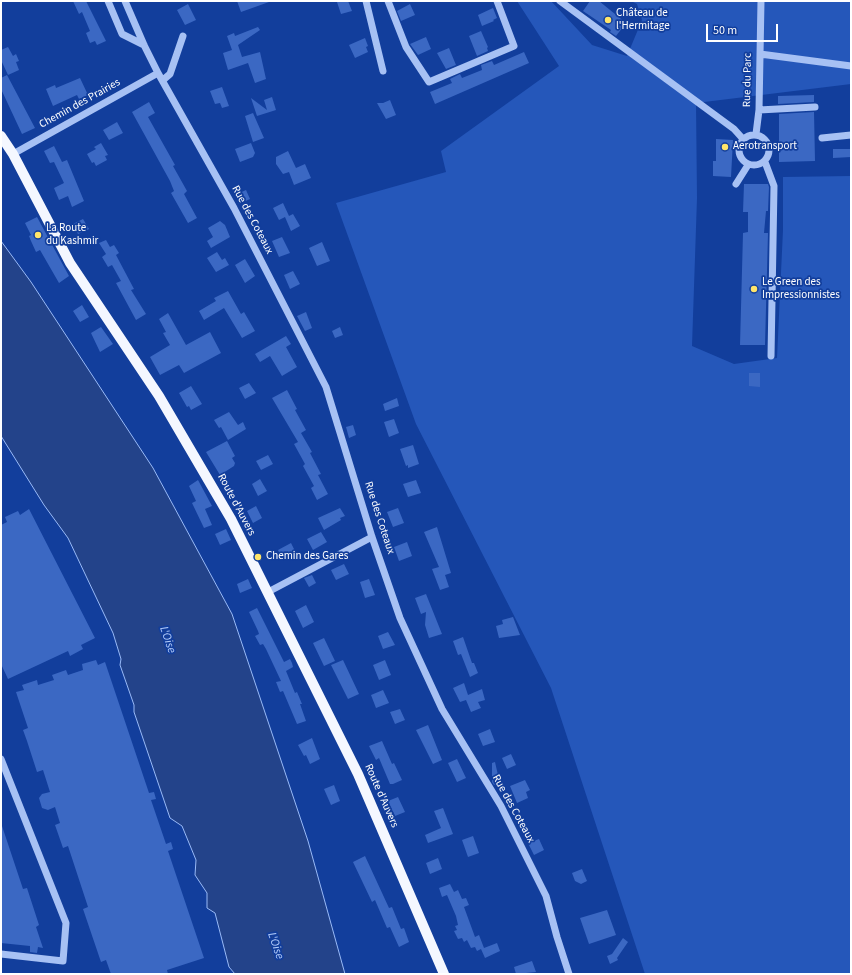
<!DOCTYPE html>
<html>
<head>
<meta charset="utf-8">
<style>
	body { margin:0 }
	#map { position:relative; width:852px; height:975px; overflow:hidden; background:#123e9c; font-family:"Source Sans 3",sans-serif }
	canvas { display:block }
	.frame { position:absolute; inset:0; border:2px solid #fff; pointer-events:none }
	.scale { position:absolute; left:706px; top:24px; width:72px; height:18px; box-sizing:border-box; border:2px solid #fff; border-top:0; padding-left:5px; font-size:12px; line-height:14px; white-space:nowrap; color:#fff; -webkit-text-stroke:3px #123e9c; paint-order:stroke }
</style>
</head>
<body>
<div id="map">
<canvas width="852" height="975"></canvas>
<div class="frame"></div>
<div class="scale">50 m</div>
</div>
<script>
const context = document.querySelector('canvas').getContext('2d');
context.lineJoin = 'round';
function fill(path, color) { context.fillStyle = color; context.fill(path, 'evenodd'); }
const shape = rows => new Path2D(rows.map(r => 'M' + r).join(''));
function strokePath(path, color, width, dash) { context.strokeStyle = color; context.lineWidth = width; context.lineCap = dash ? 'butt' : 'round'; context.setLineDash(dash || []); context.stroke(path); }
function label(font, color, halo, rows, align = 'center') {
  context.font = font + ' "Source Sans 3",sans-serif'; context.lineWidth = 3.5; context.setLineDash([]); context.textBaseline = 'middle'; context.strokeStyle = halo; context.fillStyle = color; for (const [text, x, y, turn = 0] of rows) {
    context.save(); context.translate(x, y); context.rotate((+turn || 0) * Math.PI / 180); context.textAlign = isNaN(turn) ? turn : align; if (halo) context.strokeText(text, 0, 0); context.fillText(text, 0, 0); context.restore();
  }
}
const green = shape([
	[517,1,551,1,592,45,627,56,642,20,637,4,631,1,851,1,851,84,696,103,697,198,692,346,734,364,777,358,783,230,783,177,851,176,851,974,645,974,551,688,416,424,336,203,446,172,441,151,559,66]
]);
const water = shape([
	[1,241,31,282,153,468,232,614,308,841,345,974,235,974,229,967,215,913,207,908,207,893,195,875,196,860,182,826,170,818,134,712,134,705,120,665,121,659,113,633,68,538,44,505,1,436,1,241]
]);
const building = shape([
	[73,1,86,1,106,41,97,45,95,41,90,43,86,33,90,31,82,12,79,14],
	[237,1,269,1,269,2,241,12],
	[342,1,348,1,352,11,341,14,337,2],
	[590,1,599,1,626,23,616,36,610,32,611,30,583,11],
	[188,4,196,20,185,25,177,10],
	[410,4,415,15,401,21,397,11],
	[493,8,497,18,493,20,494,21,482,26,478,15],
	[258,27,260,30,238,45,242,57,260,52,266,79,255,83,248,63,228,70,223,53,232,50,227,36,234,33,235,36],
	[481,31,488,47,487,48,488,51,477,56,469,36],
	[426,37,431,49,418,55,410,44],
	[365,38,368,46,366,47,368,52,355,58,349,45],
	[8,47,13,56,16,54,19,61,16,62,19,70,8,75,1,60,1,50],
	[449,48,456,65,446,69,437,53],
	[524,52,529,63,435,104,430,92,452,83,450,79,460,74,462,78,482,70,481,65,492,61,494,65],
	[7,75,35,128,22,134,1,89,1,78],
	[80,78,88,95,79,99,77,95,53,106,46,89,55,85,56,88],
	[222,87,229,106,222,108,220,103,215,104,210,91],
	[814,95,814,102,778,104,778,96],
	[272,97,276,110,257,116,251,98,267,110,264,100],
	[390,100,396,115,386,119,377,103,383,103],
	[149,102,155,113,148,117,175,165,173,166,187,191,184,194,197,218,188,223,171,193,174,191,170,181,132,112],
	[814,112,815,161,779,162,779,114],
	[253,113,264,138,253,142,245,116],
	[117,122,123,133,109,140,103,130],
	[716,139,733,140,731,177,713,176,713,161,716,161],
	[101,143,108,155,105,156,107,160,96,166,94,162,92,163,87,154,96,149,94,147],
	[251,143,255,153,253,157,240,162,235,149],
	[54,146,62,162,67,160,84,201,72,207,68,196,59,200,54,188,64,183,54,162,50,163,44,151],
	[833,149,851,149,851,157,833,158],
	[288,151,296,168,305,164,311,178,294,185,289,172,283,174,276,164,276,157],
	[744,184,768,184,769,187,768,211,766,211,764,233,768,233,765,345,740,345,743,233,748,232,748,212,743,212],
	[246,190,250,199,239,204,235,195],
	[283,203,289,216,293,214,300,226,291,231,285,217,279,220,273,208],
	[37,217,69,276,59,283,40,250,36,252,31,241,29,236,31,235,25,223],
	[83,219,89,229,78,234,73,224],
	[220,221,225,225,230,237,211,248,207,241,213,237,208,228],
	[282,237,290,253,279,257,272,241],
	[106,240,110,247,114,245,119,253,116,255,134,289,131,290,146,314,136,320,116,283,121,281,112,265,108,267,102,257,106,254,99,243],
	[322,242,330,261,317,266,309,248],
	[217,252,222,260,225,258,229,265,216,272,207,258],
	[245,259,255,276,245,283,235,265],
	[293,271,300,284,290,289,284,275],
	[228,291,241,314,244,312,255,331,242,338,224,308,204,320,199,311,216,301,214,298],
	[82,305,89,317,80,322,73,311],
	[306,312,312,328,305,331,297,316],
	[168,313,186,345,210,332,221,353,184,373,179,365,160,375,150,357,170,345,163,333,166,332,159,319],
	[101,327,113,344,100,352,91,333],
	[340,327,343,335,335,338,332,331],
	[286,336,291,344,286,347,297,367,282,376,270,356,260,362,255,354],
	[749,373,760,373,760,387,749,386],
	[249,383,256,393,245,399,239,388],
	[191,386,202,404,191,410,189,406,187,407,179,393],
	[287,390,297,409,295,410,306,430,301,433,312,452,310,453,321,474,318,475,328,494,317,500,311,488,314,486,303,466,305,464,294,444,298,442,272,398],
	[397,398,399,406,385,411,383,404],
	[229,412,238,425,243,422,246,429,228,440,221,427,219,428,214,420],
	[394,419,399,433,389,437,384,422],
	[353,425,356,435,349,438,346,427],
	[227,441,235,456,232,458,235,463,234,466,220,475,206,452],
	[413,445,419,464,408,468,408,465,406,466,400,449],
	[268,455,273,464,261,470,256,461],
	[260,479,267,491,258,496,252,484],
	[198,480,212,506,205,509,212,525,204,528,192,503,196,501,189,486],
	[416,480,421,493,408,497,403,484],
	[256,506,262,518,253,523,247,511],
	[340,508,345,516,340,518,341,520,324,530,318,518],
	[398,508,404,523,393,527,387,512],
	[29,509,95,638,81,645,83,649,70,656,68,651,8,679,1,664,1,525,7,522,5,517,18,511,20,515],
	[437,527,451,573,445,575,449,587,440,590,432,569,439,567,424,532],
	[226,529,231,540,220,545,215,534],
	[321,532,327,542,313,550,307,539],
	[407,542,412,556,399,561,394,547],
	[291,543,297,555,288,560,286,556,282,558,278,550],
	[344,564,349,574,336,580,331,570],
	[312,575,316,583,309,587,304,578],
	[248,579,252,588,240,593,237,584],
	[369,579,375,595,365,598,360,582],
	[426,594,442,634,429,638,425,625,426,612,421,614,415,598],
	[306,605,314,622,303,628,295,611],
	[257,608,284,662,290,659,292,663,293,667,286,671,295,693,297,692,302,704,300,704,306,721,297,724,283,691,280,692,276,682,281,681,266,649,263,644,260,645,255,636,259,634,258,631,249,612],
	[513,617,520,635,499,638,496,626,503,624,502,620],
	[388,632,395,645,383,649,378,636],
	[463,637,472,663,474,663,478,673,470,677,461,654,458,655,453,641],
	[324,638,335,661,324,666,313,643],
	[96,660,98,665,105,662,149,793,154,792,156,799,151,800,166,844,171,842,173,849,168,851,204,958,167,970,168,974,111,974,106,960,101,962,83,909,88,907,68,846,63,848,55,825,60,823,55,807,48,810,42,808,39,798,42,794,50,792,43,770,37,772,27,741,23,730,28,728,16,692,24,690,22,685,37,680,38,685,54,680,52,675,66,670,68,675,83,670,82,664],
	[343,660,359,694,348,699,331,665],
	[385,660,391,675,379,680,373,665],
	[464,683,468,695,482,689,485,700,478,702,481,708,471,712,466,700,460,702,453,688],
	[383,690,389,703,376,708,371,695],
	[400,709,405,720,395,724,390,712],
	[428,725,442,760,433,764,416,730],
	[490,729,495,742,483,746,478,734],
	[312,738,320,759,310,764,306,755,304,756,298,745],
	[382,741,392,764,394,763,402,780,393,784,390,784,379,758,376,760,369,746],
	[511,754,516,765,507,769,502,758],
	[457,759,466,778,457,782,448,763],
	[495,762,500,784,494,785,492,782,492,763],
	[525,780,530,790,526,792,528,798,517,803,510,786],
	[334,785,340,801,331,805,324,789],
	[398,797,405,812,395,816,388,801],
	[443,808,453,834,428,843,425,835,441,828,434,811],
	[2,826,23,889,27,888,39,925,36,927,43,948,38,947,37,953,30,952,30,946,1,943],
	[473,836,479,853,468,857,462,840],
	[539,839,544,850,534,855,528,843],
	[365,856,389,908,392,907,401,929,404,928,409,942,399,947,390,927,387,928,375,900,372,902,353,862],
	[438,858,442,869,430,874,426,863],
	[582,869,587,881,581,884,575,881,572,873],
	[450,884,454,892,458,890,462,899,466,898,469,905,464,907,475,937,479,935,484,948,497,943,500,951,485,958,481,949,477,951,475,947,471,948,467,940,464,942,462,938,458,939,454,931,457,930,455,926,458,925,456,916,447,895,442,897,439,888],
	[607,910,616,935,589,944,580,918],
	[623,938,628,942,617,958,618,960,610,964,607,956,612,954],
	[532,961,536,972,516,974,514,967]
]);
const minor = shape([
	[108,1,122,34,144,45],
	[125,1,144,45,158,73,234,208,326,387,372,537,400,618,442,709,501,806,546,896,557,937,569,974],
	[366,1,383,71],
	[388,1,406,47,429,82,514,46,497,1],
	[560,1,734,129,743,139],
	[760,54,851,66],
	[163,80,170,74,183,36],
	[759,110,815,107],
	[756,134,759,110,761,1],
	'739 150a15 15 0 1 1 30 0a15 15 0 1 1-30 0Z',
	[822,138,851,135],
	[13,154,158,73],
	[765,162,774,186,771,356],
	[736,184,748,165],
	[268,592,372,537],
	[1,759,66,923,63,961,1,954]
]);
const major = shape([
	[1,136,13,154,70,263,159,396,231,519,358,774,444,974]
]);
const markers = [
	[608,20,4,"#ffe56a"],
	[725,147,4,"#ffe56a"],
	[38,235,4,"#ffe56a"],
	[754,289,4,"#ffe56a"],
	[258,557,4,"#ffe56a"]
];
const poiNames = [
	["Château de",616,14],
	["l'Hermitage",616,27],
	["Aerotransport",733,147],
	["La Route",46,229],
	["du Kashmir",46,242],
	["Le Green des",762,283],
	["Impressionnistes",762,296],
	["Chemin des Gares",266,557]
];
const streetNames = [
	["Rue du Parc",748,80,-89],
	["Chemin des Prairies",80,104,-29],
	["Rue des Coteaux",252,220,62],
	["Route d'Auvers",236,505,62],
	["Rue des Coteaux",379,518,72],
	["Route d'Auvers",381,796,66],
	["Rue des Coteaux",513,809,61]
];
const waterNames = [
	["L'Oise",167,640,71],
	["L'Oise",275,946,71]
];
fill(green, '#2557ba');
fill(water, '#23438a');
strokePath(water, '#99baf7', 1);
fill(building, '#3b68c3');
strokePath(minor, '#a7c1f4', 7);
strokePath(major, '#f4f7ff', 10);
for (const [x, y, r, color] of markers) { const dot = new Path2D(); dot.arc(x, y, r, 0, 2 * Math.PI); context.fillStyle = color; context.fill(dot); strokePath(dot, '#123e9c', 1.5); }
label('11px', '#fff', '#123e9c', poiNames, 'left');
label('11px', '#fff', '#123e9c', streetNames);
label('italic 12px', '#b4ccfa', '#123e9c', waterNames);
</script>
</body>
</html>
